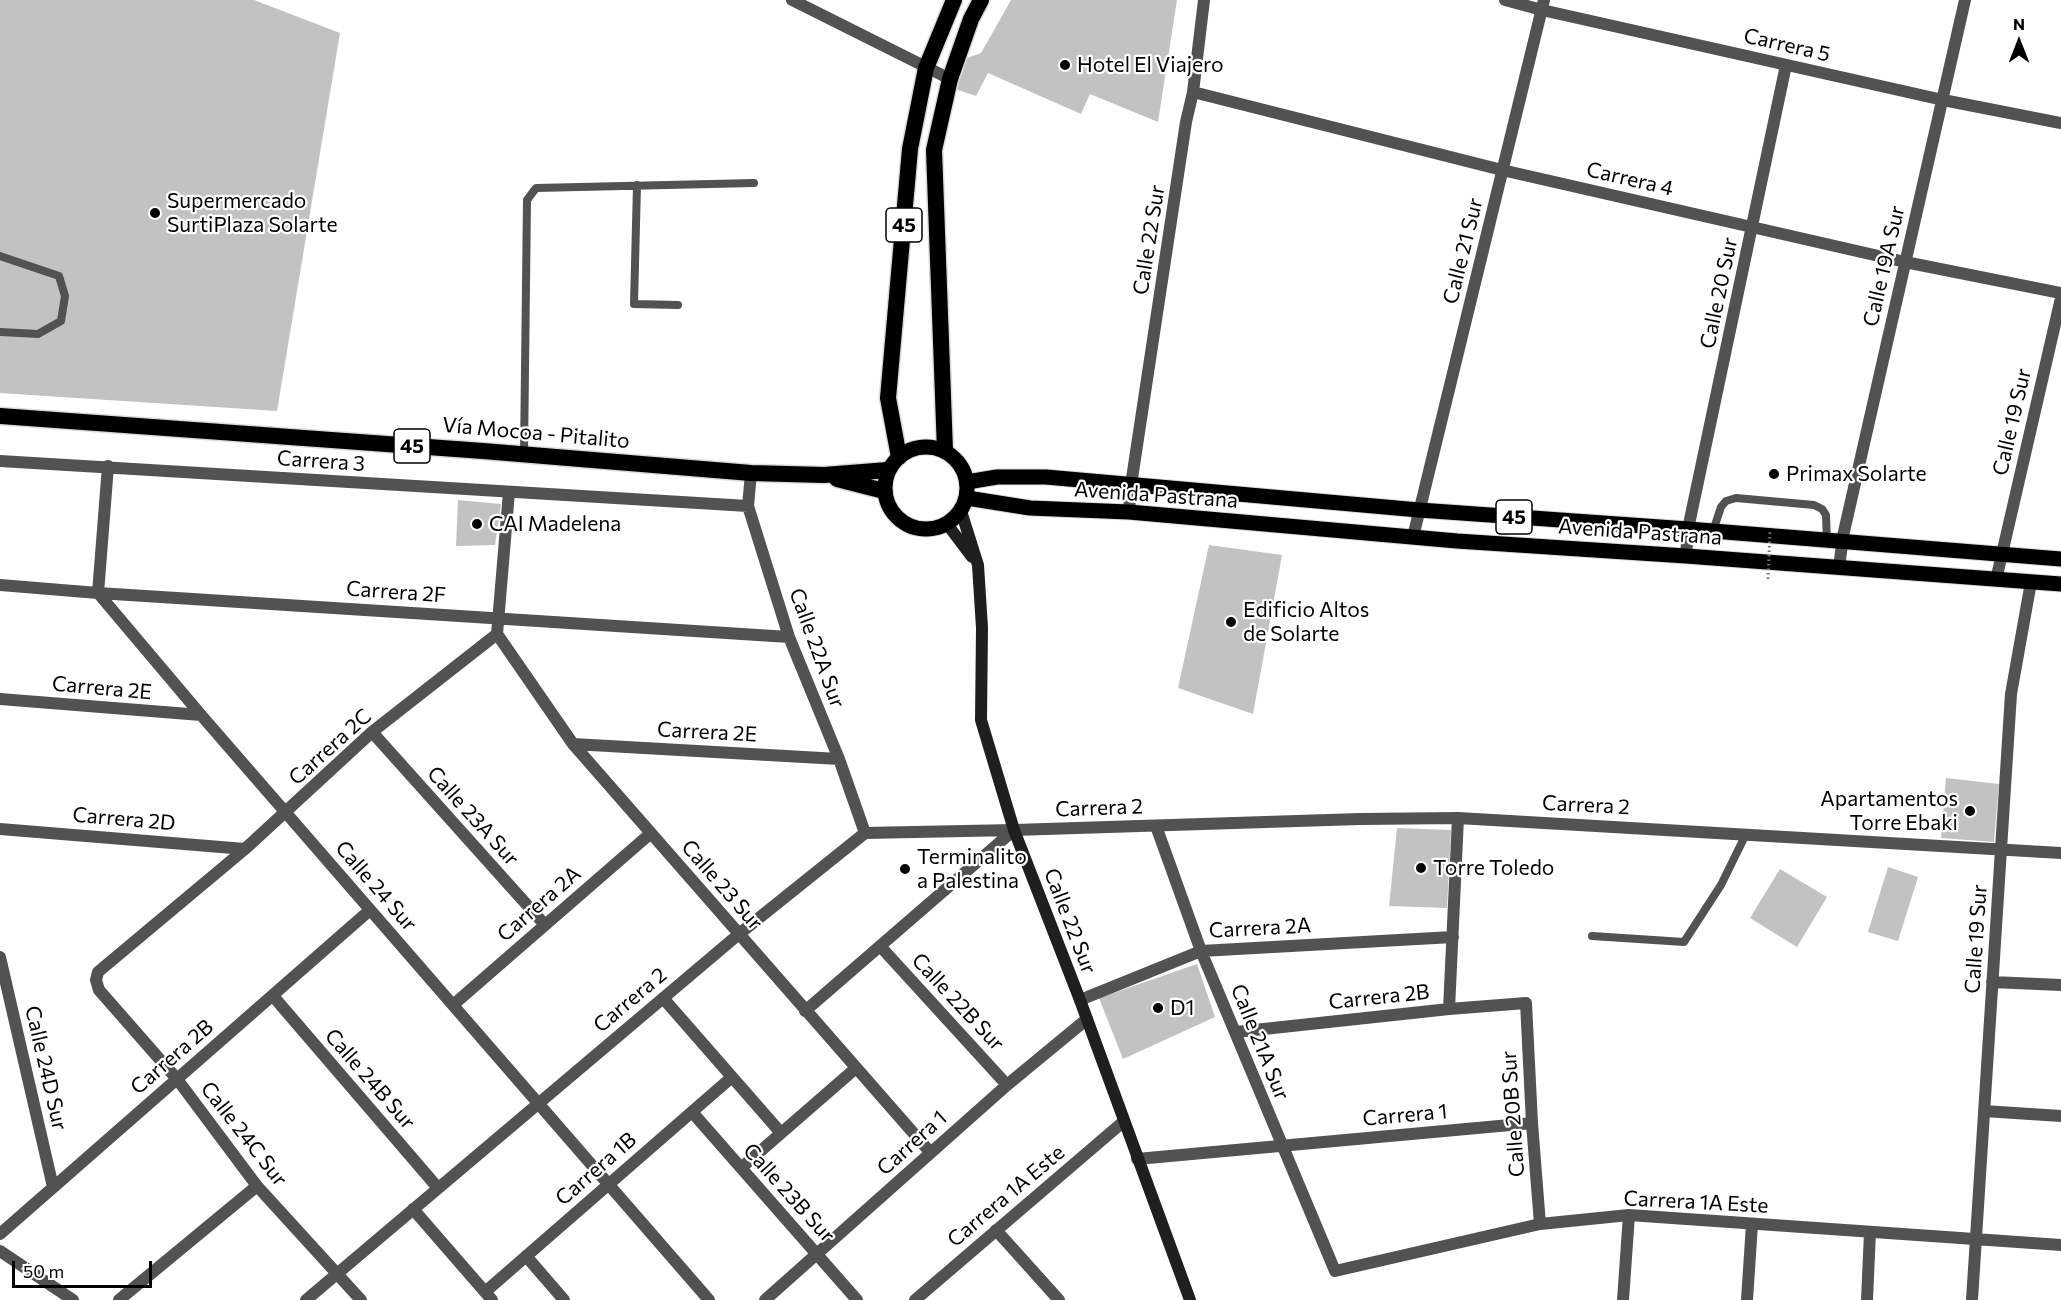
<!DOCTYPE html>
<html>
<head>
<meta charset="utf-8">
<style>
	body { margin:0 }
	#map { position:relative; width:2061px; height:1300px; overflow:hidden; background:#fff; font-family:Commissioner,sans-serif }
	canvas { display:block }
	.north { position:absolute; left:1989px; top:12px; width:60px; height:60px; -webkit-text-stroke:4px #fff; paint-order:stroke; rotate:0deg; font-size:16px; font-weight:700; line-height:24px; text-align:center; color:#000 }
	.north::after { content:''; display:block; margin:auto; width:21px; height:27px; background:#000; clip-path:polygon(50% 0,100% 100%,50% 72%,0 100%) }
	.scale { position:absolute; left:12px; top:1261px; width:140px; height:27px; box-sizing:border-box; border:3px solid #000; border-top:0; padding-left:8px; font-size:18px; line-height:21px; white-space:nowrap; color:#000; -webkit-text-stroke:4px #fff; paint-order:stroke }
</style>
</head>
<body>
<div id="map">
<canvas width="2061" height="1300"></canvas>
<div class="north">N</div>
<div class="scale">50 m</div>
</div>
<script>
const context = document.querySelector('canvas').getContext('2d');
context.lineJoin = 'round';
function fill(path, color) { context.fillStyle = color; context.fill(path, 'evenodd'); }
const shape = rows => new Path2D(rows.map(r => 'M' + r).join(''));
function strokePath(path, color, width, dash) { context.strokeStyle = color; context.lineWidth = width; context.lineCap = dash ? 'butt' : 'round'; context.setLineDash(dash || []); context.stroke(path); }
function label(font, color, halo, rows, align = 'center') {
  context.font = font + ' Commissioner,sans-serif'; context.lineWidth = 4.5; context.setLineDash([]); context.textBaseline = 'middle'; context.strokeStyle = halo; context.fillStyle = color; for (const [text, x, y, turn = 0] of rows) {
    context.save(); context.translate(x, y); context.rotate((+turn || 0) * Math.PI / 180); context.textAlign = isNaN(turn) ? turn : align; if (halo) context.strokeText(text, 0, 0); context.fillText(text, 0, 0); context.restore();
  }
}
const building = shape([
	[0,0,254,0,340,33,277,411,0,393],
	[1011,0,1177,0,1158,122,1090,94,1081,114,988,73,976,96,955,89,967,58,981,53],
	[458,500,501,504,495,545,456,546],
	[1209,545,1282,555,1253,714,1178,688],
	[1946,778,1999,784,1994,842,1941,838],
	[1397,828,1451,830,1447,908,1389,906],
	[1888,867,1918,877,1898,941,1868,932],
	[1780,869,1827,897,1797,947,1750,918],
	[1197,964,1215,1017,1123,1059,1099,998]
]);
const service = shape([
	[637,185,634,304,678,305],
	[0,256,59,276,65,296,61,321,38,334,0,332],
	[524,454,527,200,536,188,754,183],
	[1713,531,1721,507,1726,501,1736,498,1814,505,1822,509,1826,515,1827,541],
	[1592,936,1684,942,1721,885,1746,834]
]);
const minor = shape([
	[792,0,950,79],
	[1505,0,1542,10,1943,100,2061,123],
	[1193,92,1502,170,1905,262,2061,293],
	[0,461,748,506],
	[108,466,98,593,201,715,709,1300],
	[751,473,748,506,789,637,839,759,865,833],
	[1129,512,1131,485,1186,122,1193,92,1204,0],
	[1413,537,1544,0],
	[1686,556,1688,529,1786,65],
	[1839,568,1843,536,1965,0],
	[1996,580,2061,298],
	[0,585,98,593,789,637],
	[497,634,573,744,930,1152],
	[0,699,201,715],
	[372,732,545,925],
	[573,744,839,759],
	[1156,826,1201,951,1335,1271,1540,1224,1629,1215,2061,1245],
	[0,829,245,849],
	[880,946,1007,1085],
	[0,957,53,1187],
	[1992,982,2061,985],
	[273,996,438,1188],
	[663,998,781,1133],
	[1080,1000,1201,951,1453,937],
	[453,1005,651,833],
	[1449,1009,1458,818],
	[805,1011,1014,830],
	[1236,1032,1449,1009,1526,1003,1532,1123,1540,1224],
	[1984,1111,2061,1116],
	[692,1112,857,1300],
	[1137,1159,1532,1123],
	[741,1168,856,1068],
	[413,1209,492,1300],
	[996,1230,1059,1300],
	[0,1234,370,910],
	[0,1251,73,1300],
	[526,1256,564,1300],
	[485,1292,732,1077],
	[119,1300,257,1186],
	[306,1300,739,934,865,833,1014,830,1360,819,1458,818,2061,853],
	[361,1300,257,1186,177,1079,99,990,96,980,98,972,245,849,372,732,497,634,509,492],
	[765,1300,1007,1085,1087,1019],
	[915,1300,1123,1122],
	[1623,1300,1629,1215],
	[1747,1300,1752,1224],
	[1867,1300,1870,1232],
	[1972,1300,2011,694,2031,582]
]);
const secondary = shape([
	[961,511,978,565,982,628,981,720,1014,830,1080,1000,1190,1300],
	[947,524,972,557]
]);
const primary = shape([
	'885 488a41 41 0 1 1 82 0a41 41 0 1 1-82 0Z',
	[967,482,997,477,1046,477,1419,510,1688,529,2061,559],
	[967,498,1030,508,1129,512,1457,541,1686,556,2061,584]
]);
const trunk = shape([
	[0,416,483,451,751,473,824,475,888,470],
	[945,451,934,150,950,79,971,19,981,0],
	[899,457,888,398,910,149,926,68,954,0],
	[837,479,884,491]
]);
const pathBridge = shape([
	[1768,579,1770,531]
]);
const markers = [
	[1065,65,6,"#000"],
	[155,213,6,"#000"],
	[1774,474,6,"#000"],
	[477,524,6,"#000"],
	[1231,622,6,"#000"],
	[1970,811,6,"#000"],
	[1421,868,6,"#000"],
	[905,869,6,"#000"],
	[1158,1008,6,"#000"]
];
const shields = [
	[904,225,36],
	[412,446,36],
	[1514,517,36]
];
const shieldNames = [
	["45",904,225],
	["45",412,446],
	["45",1514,517]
];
const streetNames = [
	["Carrera 5",1787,45,13],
	["Carrera 4",1630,179,13],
	["Calle 22 Sur",1149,240,-81],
	["Calle 21 Sur",1463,251,-76],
	["Calle 19A Sur",1884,266,-77],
	["Calle 20 Sur",1719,293,-78],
	["Calle 19 Sur",2012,422,-77],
	["Vía Mocoa - Pitalito",536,433,5],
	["Carrera 3",321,461,4],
	["Avenida Pastrana",1156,495,4],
	["Avenida Pastrana",1640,532,4],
	["Carrera 2F",396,592,4],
	["Calle 22A Sur",817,648,70],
	["Carrera 2E",102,688,5],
	["Carrera 2E",707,732,3],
	["Carrera 2C",330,747,-42],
	["Carrera 2",1586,805,3],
	["Carrera 2",1099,808,-2],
	["Calle 23A Sur",473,816,48],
	["Carrera 2D",124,819,5],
	["Calle 23 Sur",722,885,49],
	["Calle 24 Sur",376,886,49],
	["Carrera 2A",539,904,-41],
	["Calle 22 Sur",1070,921,69],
	["Carrera 2A",1260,928,-3],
	["Calle 19 Sur",1976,939,-86],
	["Carrera 2B",1379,997,-6],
	["Carrera 2",630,1000,-40],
	["Calle 22B Sur",958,1002,47],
	["Calle 21A Sur",1260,1042,68],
	["Carrera 2B",172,1057,-41],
	["Calle 24D Sur",46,1068,77],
	["Calle 24B Sur",370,1079,49],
	["Calle 20B Sur",1513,1114,-94],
	["Carrera 1",1405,1115,-5],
	["Calle 24C Sur",244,1134,52],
	["Carrera 1",912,1143,-42],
	["Carrera 1B",596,1169,-41],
	["Calle 23B Sur",789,1193,48],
	["Carrera 1A Este",1006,1196,-40],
	["Carrera 1A Este",1696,1202,3]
];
const poiNames = [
	["Hotel El Viajero",1077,65],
	["Supermercado",167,201],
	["SurtiPlaza Solarte",167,225],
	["Primax Solarte",1786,474],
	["CAI Madelena",489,524],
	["Edificio Altos",1243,610],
	["de Solarte",1243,634],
	["Apartamentos",1958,799,"right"],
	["Torre Ebaki",1958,823,"right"],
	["Terminalito",917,857],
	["a Palestina",917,881],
	["Torre Toledo",1433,868],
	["D1",1170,1008]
];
fill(building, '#c2c2c2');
strokePath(primary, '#dbdbdb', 17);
strokePath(trunk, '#dbdbdb', 19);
strokePath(service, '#525252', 8);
strokePath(minor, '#525252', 12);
strokePath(secondary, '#1f1f1f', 12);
strokePath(primary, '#000', 15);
strokePath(trunk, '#000', 16);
strokePath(pathBridge, '#747474', 3, [1.5, 3]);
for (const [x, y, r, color] of markers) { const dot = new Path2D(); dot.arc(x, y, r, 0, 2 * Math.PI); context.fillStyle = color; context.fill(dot); strokePath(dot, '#fff', 2); }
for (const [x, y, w] of shields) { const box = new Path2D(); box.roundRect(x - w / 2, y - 17, w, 34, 4.5); context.fillStyle = '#fff'; context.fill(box); strokePath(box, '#000', 1.5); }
label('bold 20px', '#000', null, shieldNames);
label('21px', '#000', '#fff', streetNames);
label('21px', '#000', '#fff', poiNames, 'left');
</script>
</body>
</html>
